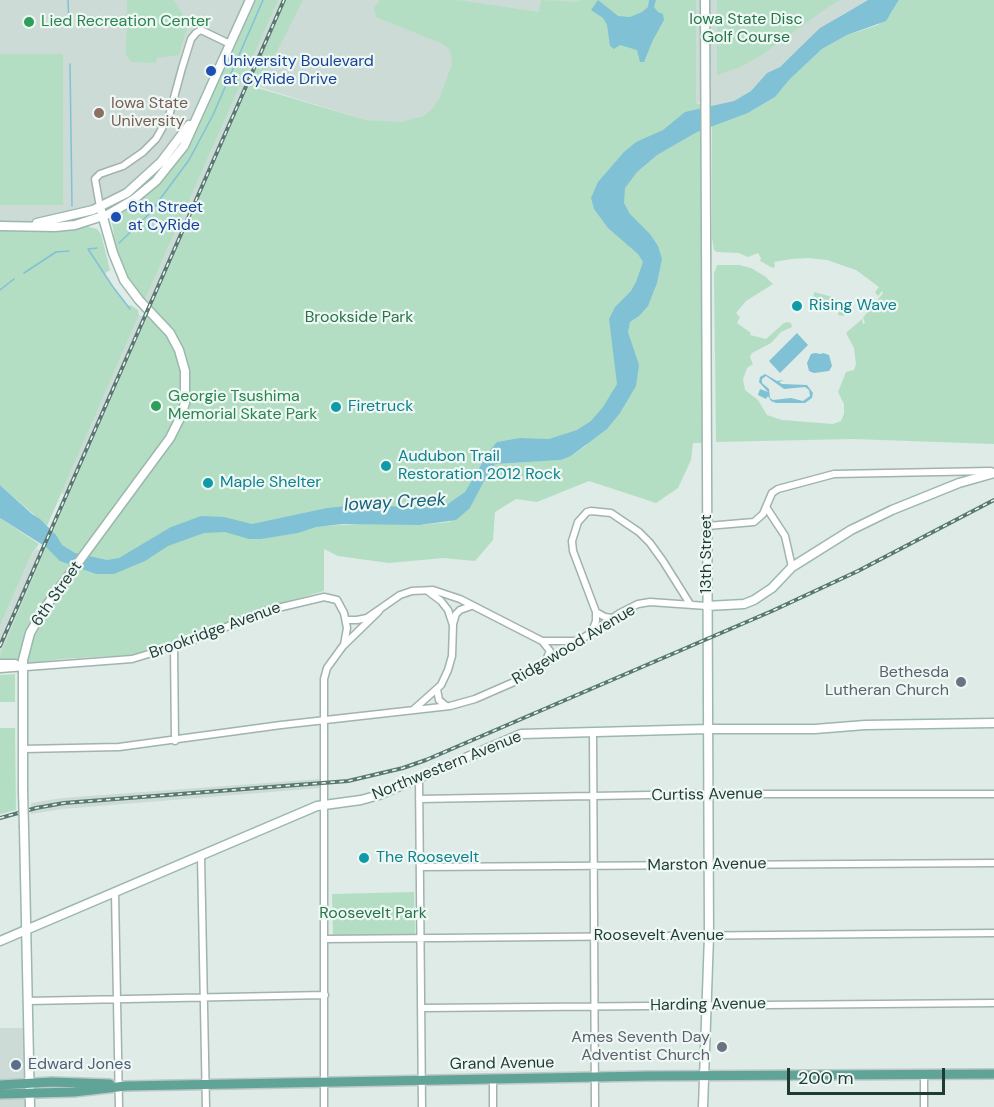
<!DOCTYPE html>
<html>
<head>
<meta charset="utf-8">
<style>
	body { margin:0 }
	#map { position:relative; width:994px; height:1107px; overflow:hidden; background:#deebe6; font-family:"DM Sans",sans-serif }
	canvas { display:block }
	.scale { position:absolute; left:787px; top:1068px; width:158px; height:27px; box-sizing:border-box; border:3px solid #1e3b36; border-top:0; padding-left:8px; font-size:18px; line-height:21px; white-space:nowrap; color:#1e3b36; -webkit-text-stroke:4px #eef7f3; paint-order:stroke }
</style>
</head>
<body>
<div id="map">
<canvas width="994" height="1107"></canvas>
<div class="scale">200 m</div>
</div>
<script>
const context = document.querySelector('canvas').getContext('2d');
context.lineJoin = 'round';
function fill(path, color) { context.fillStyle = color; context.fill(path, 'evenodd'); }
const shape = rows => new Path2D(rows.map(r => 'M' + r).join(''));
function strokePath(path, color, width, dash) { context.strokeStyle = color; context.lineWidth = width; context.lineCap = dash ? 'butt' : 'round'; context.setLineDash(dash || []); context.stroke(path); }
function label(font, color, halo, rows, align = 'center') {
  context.font = font + ' "DM Sans",sans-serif'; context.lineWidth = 4.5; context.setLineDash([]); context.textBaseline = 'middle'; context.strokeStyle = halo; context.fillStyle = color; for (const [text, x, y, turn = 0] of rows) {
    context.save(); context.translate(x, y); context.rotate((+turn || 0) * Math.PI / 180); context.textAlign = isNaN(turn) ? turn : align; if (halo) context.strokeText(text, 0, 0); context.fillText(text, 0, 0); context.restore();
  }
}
const built = shape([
	[0,0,868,0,836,18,780,67,767,73,751,91,734,101,712,107,705,102,696,103,430,126,366,120,249,84,152,303,145,300,242,81,218,70,198,112,171,151,108,203,35,223,0,225],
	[139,315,146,318,69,496,61,493],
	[37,549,44,552,0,655,0,626,31,555],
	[320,779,320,788,62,809,31,814,31,803,62,798],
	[0,1028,24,1028,26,1107,0,1107]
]);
const green = shape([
	[127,0,174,0,188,24,179,55,157,58,156,63,131,62,126,55],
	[256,0,278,0,145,300,127,276,117,252,112,223,115,222,117,219,115,217,119,213,156,186,185,152],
	[286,0,303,0,258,88,366,120,401,122,424,116,433,108,440,97,452,64,451,54,448,48,443,44,376,17,374,8,380,0,458,0,539,12,541,0,579,2,580,0,696,0,696,103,700,104,704,266,704,443,693,443,691,460,678,488,656,503,589,481,537,502,516,499,495,512,493,540,475,561,443,558,389,563,338,556,324,549,324,591,265,608,191,638,131,655,62,659,33,663,0,661,0,655,44,552],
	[587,445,571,456,561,460,496,464,491,468,470,508,449,522,420,525,374,523,324,526,378,515,459,511,497,453],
	[717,0,840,0,828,7,760,56,740,67,717,75],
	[899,0,994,0,994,444,853,439,716,442,714,274,717,265,739,265,751,268,766,277,773,284,746,301,736,313,740,317,737,323,751,333,750,335,766,339,784,323,788,322,791,323,792,327,781,332,771,343,752,353,750,357,753,364,747,368,743,379,745,390,758,400,767,415,782,420,833,424,841,421,844,414,844,404,838,392,846,372,854,370,856,364,854,348,846,333,862,319,863,324,865,323,863,318,874,303,877,308,880,307,875,303,883,293,882,291,878,296,875,292,879,287,856,270,827,260,808,258,791,259,774,262,775,266,773,268,760,261,761,258,758,253,748,257,739,253,717,252,714,250,712,238,712,126,748,113,775,97,790,79,822,49,847,35,878,25,890,15],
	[0,54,63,54,63,205,0,205],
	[88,225,89,227,97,229,101,234,110,270,104,274,127,306,131,305,138,310,139,315,47,526,0,485,0,231,56,230],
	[814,292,832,297,848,305,852,303,853,306,843,316,838,315,839,311,835,308,813,301],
	[0,518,39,544,31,555,0,626],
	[15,674,15,702,0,702,0,675],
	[0,728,15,728,16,810,0,814],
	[414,892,415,934,333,936,332,894]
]);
const water = shape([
	[598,0,618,16,630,17,642,12,648,7,649,0,656,0,654,7,658,12,663,14,664,20,653,40,644,62,640,62,637,50,620,45,614,49,610,46,607,25,603,18,591,10],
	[868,0,899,0,886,21,847,35,822,49,790,79,775,97,748,113,697,132,657,155,637,172,625,188,624,203,630,214,650,234,658,246,662,259,657,283,648,306,639,316,630,322,628,332,639,365,636,386,620,413,607,429,571,456,561,460,496,464,491,468,470,508,456,520,420,525,343,524,316,527,298,533,261,539,249,539,225,532,204,533,168,546,145,561,114,574,96,574,60,561,46,547,0,518,0,485,32,514,40,519,56,535,62,545,75,553,107,560,119,558,171,527,201,516,224,517,252,524,327,508,357,505,410,507,445,506,465,492,490,450,497,442,520,438,549,439,577,430,591,421,603,407,617,384,609,319,615,307,631,291,636,282,643,262,638,254,608,228,594,209,591,198,598,182,624,152,636,142,663,130,685,112,734,101,751,91,767,73,780,67,820,28],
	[797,333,808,345,780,373,769,361],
	[815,353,821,354,823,353,829,355,832,366,829,371,814,373,809,371,807,363,811,354],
	[765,374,777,381,784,380,779,382,782,384,807,385,813,393,812,398,805,403,776,403,771,401,768,396,766,399,758,395,760,389,768,392,759,382,760,377],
	[766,376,784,389,805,387,809,390,810,396,803,401,791,398,773,400,770,398,769,389,762,383,762,379]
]);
const stream = shape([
	[68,0,69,26],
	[70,64,72,206],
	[119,243,149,214,189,160,213,115,263,0],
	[97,248,88,249,113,287,130,309],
	[24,273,56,252,69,251],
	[0,290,14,279]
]);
const street = shape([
	[100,207,95,179,100,174,123,166,143,152,156,139,169,116,182,68,191,39,196,33,201,30,230,44],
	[766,507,785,536,792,567],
	[707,526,754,522,763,514,772,493,778,489,834,474,991,471],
	[612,618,605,617,596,612,573,551,572,541,578,522,587,512,591,511,611,513,639,532,650,543,663,561,690,604],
	[346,620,357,620,367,618,400,595,412,591,433,590,460,599,542,641,575,641],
	[453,624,456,614,460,610,471,606],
	[592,631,596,621,596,612],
	[542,641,550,651,546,660],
	[174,647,175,741],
	[0,663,15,663,22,666],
	[0,669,132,659,192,641,265,611,324,597,337,600,344,613,347,628,344,645],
	[437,689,439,700,446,706],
	[413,710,441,685,448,670,452,656,453,625,448,610,441,601,429,592],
	[593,732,595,1107],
	[23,749,119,747,281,725,450,706,475,699,514,682,542,666,620,613,638,604,650,602,707,606],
	[419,777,422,1107],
	[419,799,708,794,994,794],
	[201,856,206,1107],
	[420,867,994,863],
	[115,892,119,1107],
	[325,939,994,933],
	[28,1001,325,995],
	[421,1008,994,1003],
	[324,1107,324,679,327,668,343,646,379,611],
	[493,1107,493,1079],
	[924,1107,924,1074]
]);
const secondary = shape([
	[37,223,93,210,127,193,161,162,189,125],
	[0,226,55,227,75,225,109,214,133,200,156,181,184,146,250,0],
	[707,606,744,604,754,600,772,588,792,567,851,530,892,510,959,483,994,473],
	[23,791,23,660,30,633,44,609,170,438,180,418,185,403,185,371,179,350,170,333,139,300,124,280,113,253,100,207],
	[24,828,30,1107],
	[0,941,317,806,361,800,379,795,521,734,708,729,815,729,865,725,994,723],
	[703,1107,709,936,705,0]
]);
const primary = shape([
	[0,1085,52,1082,110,1084],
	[0,1094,74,1092,126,1086,647,1076,994,1074]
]);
const rail = shape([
	[0,646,284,0],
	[0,818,36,808,64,803,348,781,403,768,426,760,772,611,858,571,994,500]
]);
const secondaryBridge = shape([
	[23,791,24,828]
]);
const markers = [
	[29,22,6,"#2e9e5b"],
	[211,71,6,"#1a4fb4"],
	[99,113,6,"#8d6e63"],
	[116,217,6,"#1a4fb4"],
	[797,306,6,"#0f9aa8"],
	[156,406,6,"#2e9e5b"],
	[336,407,6,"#0f9aa8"],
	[386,466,6,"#0f9aa8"],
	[208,483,6,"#0f9aa8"],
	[961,682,6,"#6b7280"],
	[364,858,6,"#0f9aa8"],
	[722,1047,6,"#6b7280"],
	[16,1065,6,"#5c6f8a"]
];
const parkNames = [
	["Iowa State Disc",746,20],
	["Golf Course",746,38],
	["Brookside Park",359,318],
	["Roosevelt Park",373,914]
];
const leisureNames = [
	["Lied Recreation Center",41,22],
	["Georgie Tsushima",168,397],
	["Memorial Skate Park",168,415]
];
const transitNames = [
	["University Boulevard",223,62],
	["at CyRide Drive",223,80],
	["6th Street",128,208],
	["at CyRide",128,226]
];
const educationNames = [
	["Iowa State",111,104],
	["University",111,122]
];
const cultureNames = [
	["Rising Wave",809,306],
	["Firetruck",348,407],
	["Audubon Trail",398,457],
	["Restoration 2012 Rock",398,475],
	["Maple Shelter",220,483],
	["The Roosevelt",376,858]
];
const streetNames = [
	["13th Street",707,554,-90],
	["6th Street",57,594,-55],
	["Brookridge Avenue",215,631,-20],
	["Ridgewood Avenue",574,645,-31],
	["Northwestern Avenue",447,766,-22],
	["Curtiss Avenue",707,795,-1],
	["Marston Avenue",707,865,-1],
	["Roosevelt Avenue",659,936],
	["Harding Avenue",708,1005,-1],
	["Grand Avenue",502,1064,-1]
];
const worshipNames = [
	["Bethesda",949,673],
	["Lutheran Church",949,691],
	["Ames Seventh Day",710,1038],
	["Adventist Church",710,1056]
];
const serviceNames = [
	["Edward Jones",28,1065]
];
const waterNames = [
	["Ioway Creek",395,503,-3]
];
fill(built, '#ccdbd5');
fill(green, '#b4dec3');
fill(water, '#81c1d5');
strokePath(stream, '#81c1d5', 1.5);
strokePath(street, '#a1b3ae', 9);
strokePath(secondary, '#9cb7af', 11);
strokePath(primary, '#c0c8c7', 12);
strokePath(street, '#fff', 6);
strokePath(secondary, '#fff', 8);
strokePath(primary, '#5fa497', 9);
strokePath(rail, '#587871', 4);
strokePath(rail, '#eef7f3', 1.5, [4.5]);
strokePath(secondaryBridge, '#9cb7af', 11, []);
strokePath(secondaryBridge, '#fff', 8);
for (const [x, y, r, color] of markers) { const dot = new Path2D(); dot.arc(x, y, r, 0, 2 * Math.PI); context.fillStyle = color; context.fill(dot); strokePath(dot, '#eef7f3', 2); }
label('16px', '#25754a', '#eef7f3', parkNames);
label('16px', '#27864d', '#eef7f3', leisureNames, 'left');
label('16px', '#164399', '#eef7f3', transitNames, 'left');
label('16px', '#785e54', '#eef7f3', educationNames, 'left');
label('16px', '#0d838f', '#eef7f3', cultureNames, 'left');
label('16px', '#1e3b36', '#eef7f3', streetNames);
label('16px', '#5b616d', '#eef7f3', worshipNames, 'right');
label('16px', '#4e5e75', '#eef7f3', serviceNames, 'left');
label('italic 18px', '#14627b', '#eef7f3', waterNames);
</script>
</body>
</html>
